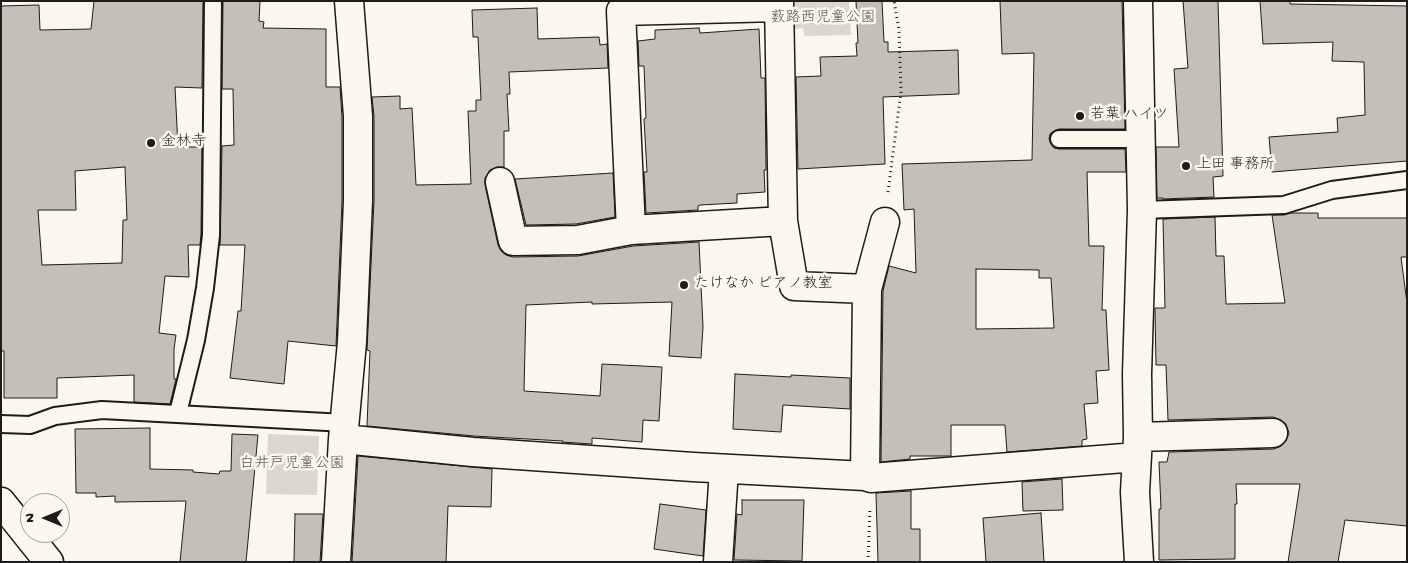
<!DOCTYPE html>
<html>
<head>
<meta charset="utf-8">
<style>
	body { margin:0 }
	#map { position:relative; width:1408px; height:563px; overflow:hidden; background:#fbf7ec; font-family:"Gochi Hand",sans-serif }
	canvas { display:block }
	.frame { position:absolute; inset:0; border:2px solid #1c1c1c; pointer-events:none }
	.north { position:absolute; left:20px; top:493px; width:50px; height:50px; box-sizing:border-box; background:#fbf7ec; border:1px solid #a29f99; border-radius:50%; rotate:270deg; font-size:14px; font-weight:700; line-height:20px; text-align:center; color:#1c1c1c }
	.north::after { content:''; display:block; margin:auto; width:18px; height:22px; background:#1c1c1c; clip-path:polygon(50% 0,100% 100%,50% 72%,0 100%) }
</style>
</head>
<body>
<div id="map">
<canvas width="1408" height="563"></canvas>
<div class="frame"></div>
<div class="north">N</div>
</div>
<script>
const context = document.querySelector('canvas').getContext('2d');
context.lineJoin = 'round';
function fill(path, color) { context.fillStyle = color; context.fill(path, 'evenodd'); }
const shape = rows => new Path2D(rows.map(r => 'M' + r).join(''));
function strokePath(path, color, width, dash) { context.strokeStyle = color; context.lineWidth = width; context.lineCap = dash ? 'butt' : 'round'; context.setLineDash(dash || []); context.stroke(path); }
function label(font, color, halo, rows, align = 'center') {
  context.font = font + ' "Gochi Hand","Klee One",sans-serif'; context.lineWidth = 5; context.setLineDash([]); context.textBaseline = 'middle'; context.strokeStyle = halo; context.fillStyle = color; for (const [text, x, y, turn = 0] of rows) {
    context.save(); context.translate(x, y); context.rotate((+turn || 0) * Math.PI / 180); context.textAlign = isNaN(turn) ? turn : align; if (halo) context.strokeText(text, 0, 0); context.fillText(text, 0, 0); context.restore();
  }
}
const green = shape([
	[794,1,849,1,851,35,804,36,803,28,795,29],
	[268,434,319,436,317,495,266,494]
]);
const building = shape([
	[94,1,203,1,202,88,175,87,178,147,202,147,201,234,200,245,188,245,189,277,165,276,159,333,176,335,174,349,174,379,176,379,170,404,134,402,134,375,57,378,57,398,4,398,4,351,1,351,1,6,39,5,40,30,91,29,94,1],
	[125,167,127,220,123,220,122,263,42,265,38,210,76,210,75,171,125,167],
	[223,1,260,1,259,21,264,22,263,28,326,29,326,87,340,87,342,117,342,201,336,346,288,341,284,384,230,378,238,311,241,311,245,245,220,245,222,146,234,145,233,89,222,89,223,1],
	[856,1,882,1,884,42,888,42,888,52,958,50,959,94,883,97,885,164,798,169,796,77,821,76,820,57,857,56,856,43,858,43,856,1],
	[1000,1,1122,1,1125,129,1059,129,1054,131,1050,134,1049,139,1051,144,1054,148,1059,149,1125,149,1126,172,1087,172,1089,246,1104,246,1102,310,1106,310,1109,370,1096,371,1098,403,1084,404,1087,439,1082,440,1082,446,1007,452,1005,425,951,425,951,456,910,456,910,459,881,462,883,291,889,266,916,273,914,209,904,210,902,164,1032,160,1034,53,1002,54,1000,1],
	[976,269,1039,270,1039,278,1051,278,1054,328,976,329,976,269],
	[1183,1,1218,1,1223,176,1213,177,1214,197,1163,199,1163,198,1157,198,1156,147,1179,147,1174,69,1188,68,1183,1],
	[1260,1,1290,1,1290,4,1407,6,1407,161,1272,172,1269,137,1338,132,1337,118,1365,115,1364,62,1332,61,1333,42,1263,44,1260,1],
	[537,8,538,39,599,37,600,45,607,44,608,68,509,72,510,94,507,94,509,131,504,131,504,167,497,167,490,170,485,178,485,185,498,245,501,251,506,255,513,257,578,256,633,246,699,242,703,327,701,358,669,356,672,302,592,304,592,302,526,305,524,391,600,396,602,364,662,367,659,421,643,420,642,442,592,438,592,444,562,442,563,441,474,436,367,426,370,351,367,350,374,201,374,116,372,97,400,96,400,109,412,108,416,185,471,184,468,111,476,111,476,100,481,100,478,37,473,37,472,10,537,8],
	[699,28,700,33,759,29,761,78,765,78,766,170,764,170,765,192,737,194,737,203,700,205,698,206,698,210,646,213,644,172,647,172,644,119,646,118,644,66,639,66,638,41,655,39,655,30,699,28],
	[613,173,615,217,576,224,526,225,515,179,613,173],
	[1291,213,1318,213,1318,218,1407,218,1407,257,1401,257,1407,303,1407,526,1345,520,1338,562,1288,562,1300,484,1236,484,1237,504,1235,504,1235,559,1159,560,1159,509,1161,509,1159,462,1167,462,1169,452,1274,449,1281,446,1286,441,1289,433,1286,424,1281,420,1273,417,1168,420,1166,365,1156,365,1155,311,1155,308,1165,308,1163,219,1215,217,1216,256,1224,256,1226,304,1285,303,1272,215,1284,215,1291,213],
	[735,374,791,377,791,375,850,378,850,409,783,405,781,432,733,429,735,374],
	[150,428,150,469,193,470,193,472,219,474,220,471,231,471,232,434,258,435,246,562,180,562,186,501,115,502,115,496,96,497,96,493,76,493,75,429,150,428],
	[358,456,492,469,491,507,448,506,446,562,352,562,358,456],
	[1062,479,1063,510,1023,511,1022,482,1062,479],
	[911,491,911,529,920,529,920,562,878,562,876,493,911,491],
	[742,500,804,500,802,561,734,560,737,514,742,515,742,500],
	[660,504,706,510,703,556,654,549,660,504],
	[1041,513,1044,562,986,562,983,518,1041,513],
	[295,514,323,514,320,562,294,562,295,514]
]);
const path = shape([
	[888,192,901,92,899,30,894,1],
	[868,562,870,507]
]);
const lane = shape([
	[1059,139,1142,139],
	[1142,210,1284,205,1332,190,1407,180],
	[178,413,196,340,205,288,211,235,213,1],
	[1,424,30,425,55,416,102,410,345,423]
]);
const street = shape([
	[779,1,783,221,794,286,867,289,865,476],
	[1138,1,1142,210,1137,374,1138,437,1135,492,1139,562],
	[500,182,513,241,578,240,631,230,783,221],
	[631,230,621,11,779,7],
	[867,289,885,222],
	[1138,437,1273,433],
	[343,439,473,452,693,467,865,476,871,478,1137,457],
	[336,562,343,439,352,342,358,201,358,116,349,1],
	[718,562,724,469]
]);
const secondary = shape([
	[1,502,49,562]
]);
const markers = [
	[1080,116,5,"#1c1c1c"],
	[151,143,5,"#1c1c1c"],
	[1186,166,5,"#1c1c1c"],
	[684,285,5,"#1c1c1c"]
];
const parkNames = [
	["薮路西児童公園",823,19],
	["白井戸児童公園",292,465]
];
const poiNames = [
	["若葉 ハイツ",1090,116],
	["金林寺",161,143],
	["上田 事務所",1196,166],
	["たけなか ピアノ教室",694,285]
];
fill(green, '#dad7ce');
fill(building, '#c3c0b8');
strokePath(building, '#1c1c1c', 1);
strokePath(lane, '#1c1c1c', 20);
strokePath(street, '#1c1c1c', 31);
strokePath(secondary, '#1c1c1c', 31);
strokePath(path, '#1c1c1c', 3, [1, 4]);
strokePath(lane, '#fbf7ec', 16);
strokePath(street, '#fbf7ec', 28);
strokePath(secondary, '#fbf7ec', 28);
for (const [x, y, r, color] of markers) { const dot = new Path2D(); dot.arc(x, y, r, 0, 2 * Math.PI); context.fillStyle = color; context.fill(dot); strokePath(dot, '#fbf7ec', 2); }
label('15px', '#555451', '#fbf7ec', parkNames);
label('15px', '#1c1c1c', '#fbf7ec', poiNames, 'left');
</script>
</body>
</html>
